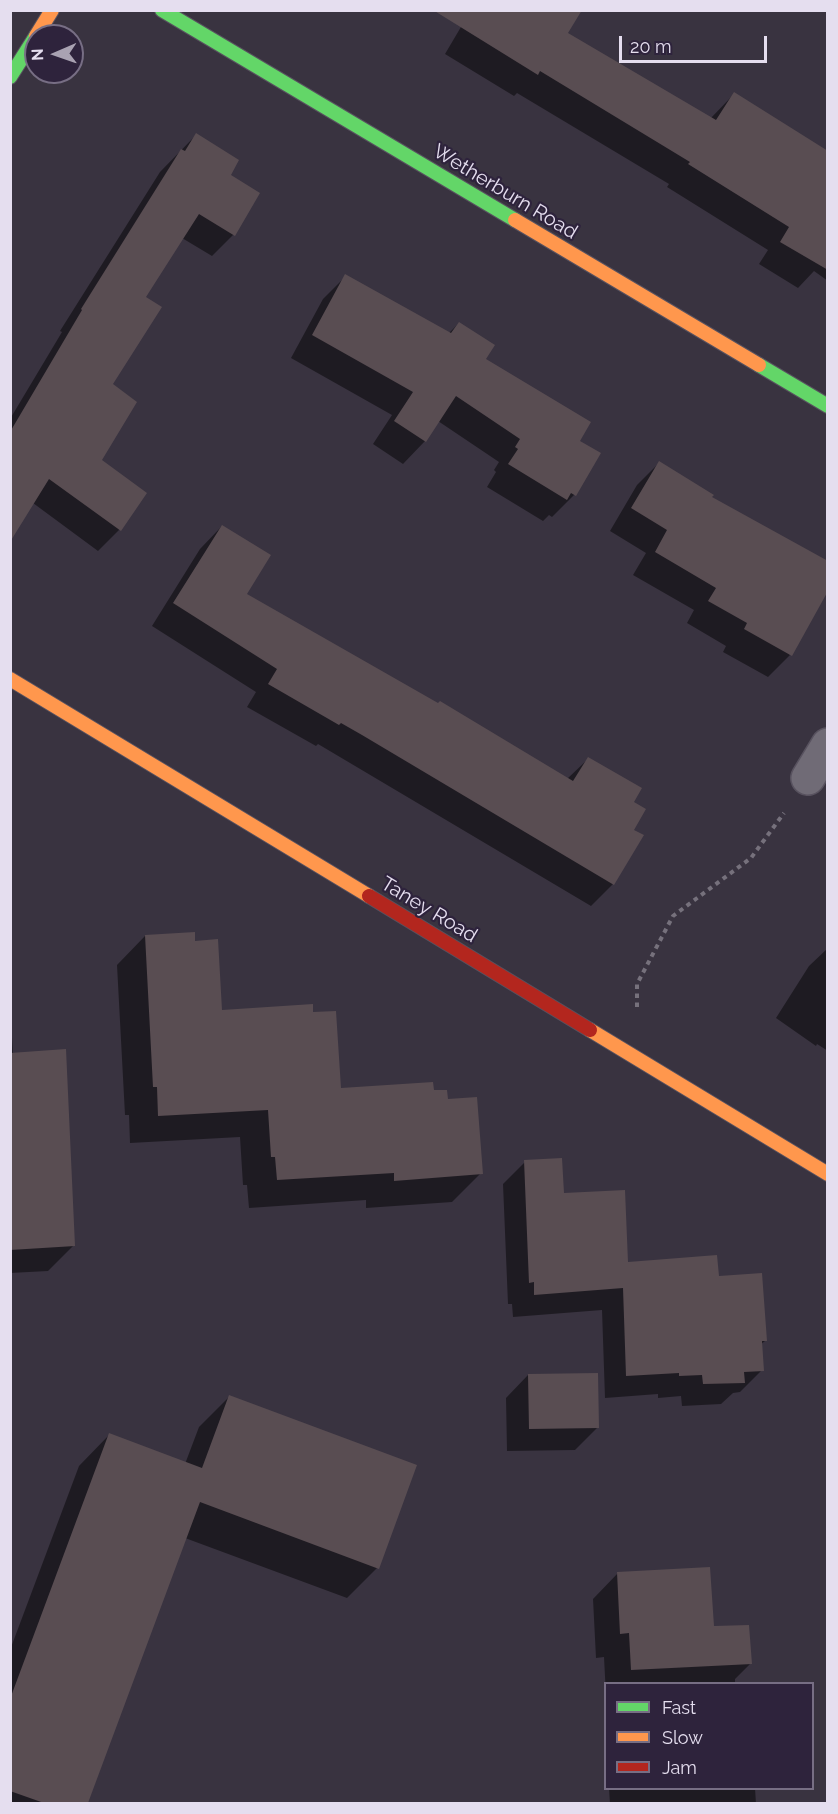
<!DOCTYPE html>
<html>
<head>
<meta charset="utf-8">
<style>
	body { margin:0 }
	#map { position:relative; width:838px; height:1814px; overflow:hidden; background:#393340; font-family:Raleway,sans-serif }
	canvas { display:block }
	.frame { position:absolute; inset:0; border:12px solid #e5deef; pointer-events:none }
	.legend { position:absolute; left:604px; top:1682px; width:210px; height:108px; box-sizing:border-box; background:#2e233c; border:2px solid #776e84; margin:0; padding:8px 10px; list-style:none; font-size:18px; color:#e5deef }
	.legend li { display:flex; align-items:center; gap:12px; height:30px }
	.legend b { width:30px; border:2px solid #776e84 }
	.north { position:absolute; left:24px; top:24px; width:60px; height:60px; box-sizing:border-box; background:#2e233c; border:2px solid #776e84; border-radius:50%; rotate:268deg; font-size:16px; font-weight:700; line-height:24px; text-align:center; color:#e5deef }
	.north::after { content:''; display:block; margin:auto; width:21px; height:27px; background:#a9a2b2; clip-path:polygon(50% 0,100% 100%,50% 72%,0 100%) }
	.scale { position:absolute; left:619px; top:36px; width:148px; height:27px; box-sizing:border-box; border:3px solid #e5deef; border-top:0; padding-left:8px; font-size:18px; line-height:21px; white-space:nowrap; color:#e5deef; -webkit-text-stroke:4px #2e233c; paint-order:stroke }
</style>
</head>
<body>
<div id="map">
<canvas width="838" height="1814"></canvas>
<div class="frame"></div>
<ul class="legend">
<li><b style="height:8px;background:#63d668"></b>Fast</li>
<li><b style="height:8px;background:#ff974d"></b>Slow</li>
<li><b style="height:8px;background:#b3261e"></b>Jam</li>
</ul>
<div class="north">N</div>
<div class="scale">20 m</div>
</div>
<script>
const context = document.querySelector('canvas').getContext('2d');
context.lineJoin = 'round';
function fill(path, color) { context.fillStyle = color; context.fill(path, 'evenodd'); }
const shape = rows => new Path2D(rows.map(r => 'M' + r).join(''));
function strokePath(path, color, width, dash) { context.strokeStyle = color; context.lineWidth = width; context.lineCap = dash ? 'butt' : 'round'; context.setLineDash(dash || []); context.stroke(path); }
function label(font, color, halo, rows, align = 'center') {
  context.font = font + ' Raleway,sans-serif'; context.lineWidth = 4.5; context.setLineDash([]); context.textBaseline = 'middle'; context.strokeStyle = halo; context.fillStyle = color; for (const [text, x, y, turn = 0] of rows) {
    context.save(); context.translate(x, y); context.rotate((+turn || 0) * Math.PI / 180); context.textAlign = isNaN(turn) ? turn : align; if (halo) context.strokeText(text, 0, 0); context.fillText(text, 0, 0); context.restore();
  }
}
const shadow = shape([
	[471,10,566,34,710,119,734,94,825,151,828,148,828,281,814,271,798,288,759,264,768,250,667,187,669,184,517,93,514,96,445,54],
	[196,135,229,175,258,194,233,235,212,256,182,238,144,298,111,385,100,461,119,530,98,551,33,503,10,537,10,419,62,332,60,331,160,172],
	[346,276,448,334,459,323,484,359,577,442,599,454,574,495,552,517,549,515,543,521,487,487,496,472,494,470,499,462,438,421,425,441,403,464,373,444,392,415,291,358,323,299],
	[659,463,790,655,768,677,723,652,726,646,687,623,694,610,633,575,646,553,610,531,637,485],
	[222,526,245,594,567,779,588,759,632,830,613,884,591,906,318,744,316,746,247,707,256,692,152,626,200,549],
	[145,936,194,942,221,1011,312,1014,340,1090,433,1092,446,1101,481,1173,452,1202,366,1208,366,1200,249,1208,247,1185,243,1185,240,1137,130,1143,129,1115,125,1115,117,965],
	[828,948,828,1051,817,1044,816,1046,776,1018,809,966],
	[10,1005,13,1054,74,1245,48,1271,10,1273],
	[525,1162,563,1195,626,1263,717,1278,765,1341,760,1345,762,1370,740,1392,733,1393,721,1404,682,1406,681,1396,658,1398,658,1394,605,1398,602,1310,513,1317,512,1304,508,1304,503,1184],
	[528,1375,598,1427,575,1450,507,1451,506,1398],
	[229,1397,377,1568,347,1598,185,1538,87,1804,10,1804,10,1650,79,1466,109,1435,185,1464,199,1427],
	[618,1573,712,1627,750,1664,735,1679,735,1684,606,1684,606,1696,604,1657,596,1658,593,1599],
	[609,1788,755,1788,756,1804,610,1804]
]);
const building = shape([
	[433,10,582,10,568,33,716,120,734,92,828,151,828,270,780,242,789,227,688,164,690,162,540,71,538,75],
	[196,133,239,160,231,175,260,193,235,236,199,214,146,297,162,307,113,384,137,402,102,460,147,493,121,531,49,479,10,542,10,432,82,310,81,309,181,149,185,151],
	[345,274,451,333,459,322,495,345,486,359,591,422,580,441,601,453,576,496,571,493,567,500,508,464,518,449,515,447,520,439,456,396,426,442,394,421,413,392,312,335],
	[659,461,714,495,712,497,828,561,828,591,792,656,744,629,747,623,708,601,716,588,655,552,667,530,631,508],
	[222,525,271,555,247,594,438,703,440,701,573,781,588,757,642,788,634,802,646,809,634,830,644,835,614,885,362,735,341,723,339,725,268,684,277,669,173,603],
	[195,932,195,941,218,939,222,1010,313,1004,313,1012,336,1011,341,1088,433,1082,434,1090,447,1090,448,1099,477,1097,483,1174,394,1181,394,1173,277,1180,275,1157,271,1157,268,1110,158,1116,157,1087,153,1087,145,935],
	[66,1049,75,1246,10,1250,10,1053],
	[562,1158,564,1193,625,1190,628,1262,717,1255,719,1276,762,1273,767,1341,762,1341,764,1371,744,1372,745,1383,703,1384,702,1375,679,1376,679,1373,626,1376,623,1288,534,1295,534,1282,529,1283,524,1160],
	[598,1373,599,1428,529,1429,528,1374],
	[229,1395,417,1465,379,1569,200,1502,88,1803,44,1803,10,1791,10,1699,109,1433,202,1468],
	[710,1567,714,1626,749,1625,752,1664,631,1670,629,1633,620,1634,617,1572]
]);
const path = shape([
	[637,1007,637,984,673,916,751,858,784,813]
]);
const street = shape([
	[808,778,828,745]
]);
const fast = shape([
	[162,10,515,220],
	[10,77,36,36],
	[759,365,828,406]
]);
const slow = shape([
	[36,36,52,10],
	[515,220,759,365],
	[10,679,369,896],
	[590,1030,828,1174]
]);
const jam = shape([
	[369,896,590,1030]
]);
const streetNames = [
	["Wetherburn Road",505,192,31],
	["Taney Road",429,910,31]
];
fill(shadow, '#0007');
fill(building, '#594d52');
strokePath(street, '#58525f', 36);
strokePath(fast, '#58525f', 16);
strokePath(slow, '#58525f', 16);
strokePath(jam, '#58525f', 16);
strokePath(path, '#76717c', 4, [4.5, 4.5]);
strokePath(street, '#706b76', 33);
strokePath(fast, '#63d668', 14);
strokePath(slow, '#ff974d', 14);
strokePath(jam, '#b3261e', 14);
label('20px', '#e5deef', '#2e233c', streetNames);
</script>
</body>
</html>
